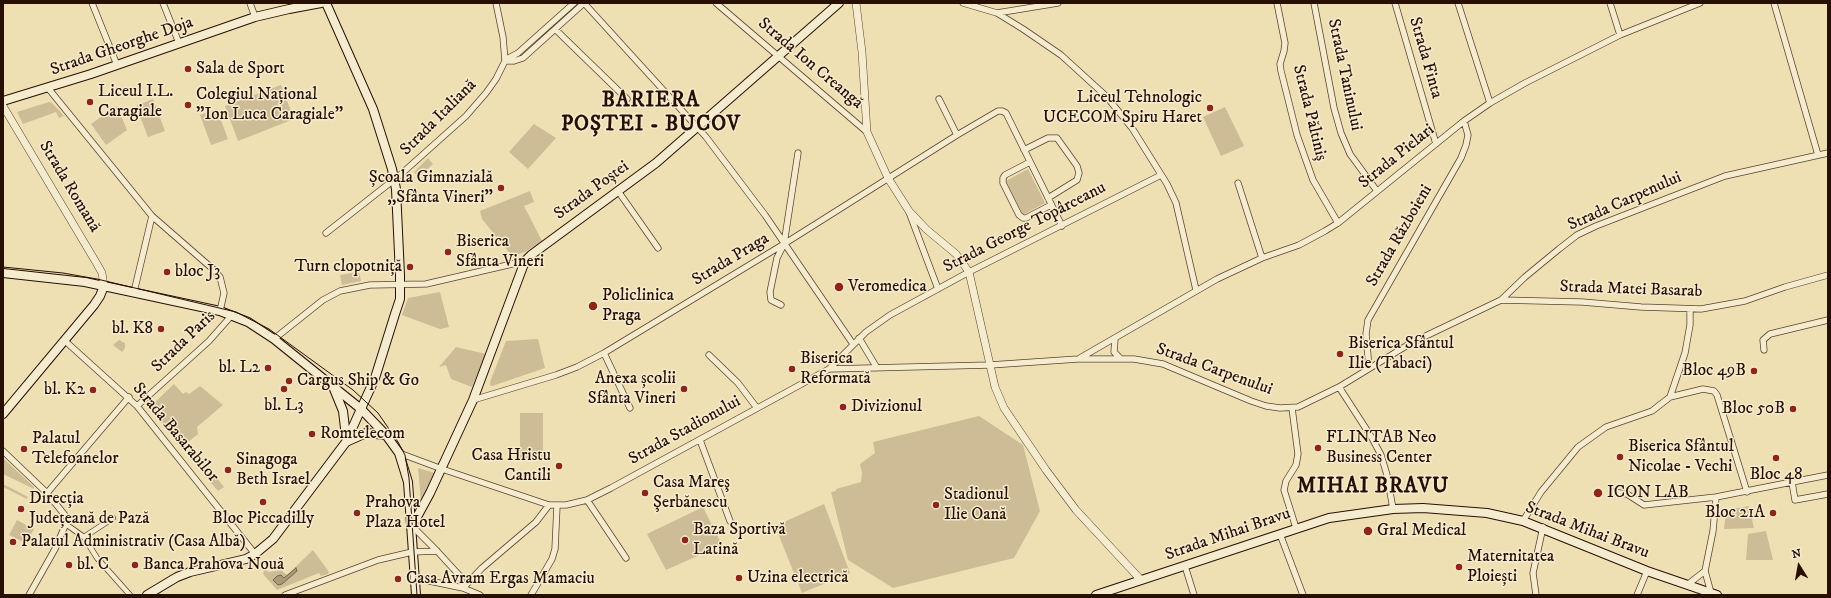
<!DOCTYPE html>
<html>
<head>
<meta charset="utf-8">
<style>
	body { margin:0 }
	#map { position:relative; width:1831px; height:598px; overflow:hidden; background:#efe0b4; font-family:"IM FELL DW Pica",serif }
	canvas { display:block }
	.frame { position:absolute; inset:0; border:4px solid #270f03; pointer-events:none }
	.north { position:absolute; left:1779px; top:546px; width:40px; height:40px; -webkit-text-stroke:3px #f5ebce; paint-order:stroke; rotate:349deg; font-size:11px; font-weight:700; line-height:16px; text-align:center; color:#270f03 }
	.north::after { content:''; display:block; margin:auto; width:14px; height:18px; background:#270f03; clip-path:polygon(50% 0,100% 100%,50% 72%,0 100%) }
</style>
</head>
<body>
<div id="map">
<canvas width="1831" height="598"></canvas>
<div class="frame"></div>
<div class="north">N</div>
</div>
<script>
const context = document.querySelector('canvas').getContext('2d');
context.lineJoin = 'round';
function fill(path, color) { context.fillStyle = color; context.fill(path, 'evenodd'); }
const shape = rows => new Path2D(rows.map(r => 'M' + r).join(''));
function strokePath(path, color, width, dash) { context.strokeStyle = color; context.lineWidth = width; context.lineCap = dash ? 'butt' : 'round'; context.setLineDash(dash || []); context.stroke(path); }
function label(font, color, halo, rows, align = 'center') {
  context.font = font + ' "IM FELL DW Pica",serif'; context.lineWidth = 3; context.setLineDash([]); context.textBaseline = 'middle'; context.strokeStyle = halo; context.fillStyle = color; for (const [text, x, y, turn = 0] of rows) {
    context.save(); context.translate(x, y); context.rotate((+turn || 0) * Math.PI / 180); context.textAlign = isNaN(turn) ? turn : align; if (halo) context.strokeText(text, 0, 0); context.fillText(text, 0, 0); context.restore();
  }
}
const green = shape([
	[281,85,294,119,238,141,225,106],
	[153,99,165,131,148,137,136,106],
	[49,102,52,103,64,116,59,118,56,112,23,124,17,112],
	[117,106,127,130,106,145,91,124],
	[1225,107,1244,146,1221,156,1203,117],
	[217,109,228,139,211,145,200,115],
	[534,124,556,138,528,169,509,152],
	[428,158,433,164,419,177,414,172],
	[1028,169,1045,203,1023,215,1006,181],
	[530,191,534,202,524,206,542,241,525,252,512,256,482,219,480,211],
	[359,272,361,281,342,285,340,275],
	[440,292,449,327,440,329,402,315,408,298],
	[538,339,545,368,492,386,490,385,490,382,506,341],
	[119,340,125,343,125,348,122,352,113,345],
	[456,347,486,354,472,387,451,379,446,365,439,367],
	[174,384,183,394,186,392,189,394,200,386,223,405,197,427,198,434,182,447,153,411,153,404],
	[520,413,543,413,543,460,520,460],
	[979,416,1023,445,1040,511,1014,558,893,588,848,560,831,492,836,491,836,489,861,482,862,473,860,464,875,453,873,442],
	[3,458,34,487,34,489,3,474],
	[418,468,435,473,423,501,421,501],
	[212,472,224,487,218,491,205,476],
	[3,484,28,497,27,499,3,487],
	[824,504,850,573,802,593,775,526],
	[1749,506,1754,528,1724,529,1726,510],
	[703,507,722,545,666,570,647,534],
	[17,520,34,529,26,543,9,535],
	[1766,531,1773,560,1746,560,1748,534],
	[313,550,329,572,328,574,321,576,319,573,277,590,263,574,265,568,268,572,281,570,287,575]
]);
const water = shape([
	[296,568,297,571,282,584,278,585,273,580,277,576,281,575,284,578,296,568]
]);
const pedestrian = shape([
	[67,525,84,537,97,558,130,595],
	[84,537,113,518]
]);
const minor = shape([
	[92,3,117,65],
	[163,3,179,43],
	[250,3,255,17],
	[584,3,706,137,765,215,853,344],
	[716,3,867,132],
	[963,3,997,13,1023,29,1061,55,1106,96,1132,128,1167,184,1176,203,1196,290],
	[1277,3,1285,43,1284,51,1280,64,1281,71,1297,135,1313,180,1338,223],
	[1314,3,1334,108,1341,133,1350,154,1377,191],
	[1395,3,1436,144],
	[1458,3,1490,103],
	[1610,3,1620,35],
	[1774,3,1818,155],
	[997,13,1058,3],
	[556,30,627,99],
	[505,60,518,53,574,3],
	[505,61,514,61,523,58,584,3],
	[48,88,152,216,214,270,220,277,224,293,220,311],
	[939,99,957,135],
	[1024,150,1048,138,1057,138,1077,166,1079,173,1077,180,1048,198],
	[1030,162,1005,175,1003,178,1003,183,1019,215,1023,218,1026,218,1051,205],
	[1238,183,1262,258],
	[618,191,658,248],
	[909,212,938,289],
	[326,233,400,175,466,116,486,93,496,79,505,61,503,37,496,3],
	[134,292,152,216],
	[1501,300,1582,302,1641,307,1701,309,1745,301,1785,287,1828,275],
	[781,305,771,300,770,292,777,258,784,244,798,153],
	[859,338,877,368],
	[274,339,323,300,340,291,370,285,426,284,525,261],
	[1115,339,1114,352,1120,358],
	[64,340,137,406,255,554],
	[1764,350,1763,340,1770,334,1828,320],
	[604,353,630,408],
	[709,355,738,383,757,408],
	[1080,358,1217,279,1262,258,1299,245,1325,231,1338,223,1464,121,1490,103,1525,83,1620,35,1700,3],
	[1369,368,1366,334,1368,320,1461,158,1466,145,1468,135,1464,121],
	[829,369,866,332,890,315,969,272,1161,175],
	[1339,387,1372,438,1381,455,1387,475,1393,509],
	[1670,397,1703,389,1714,391,1717,395,1747,492],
	[473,400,556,375,577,367,604,353,784,244,957,135,998,111,1002,111,1006,113,1062,226],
	[137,406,209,341,232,315],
	[1292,408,1298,454,1296,465,1286,481,1284,490,1296,528],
	[700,440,730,521],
	[3,451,47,493,68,519,55,549,29,595],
	[399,453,442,469,549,505,566,505,587,500,611,488,829,369,990,365,1078,359,1134,359,1163,364,1251,401,1266,406,1280,408,1298,407,1339,387,1411,343,1501,300,1525,277,1559,249,1577,235,1596,226,1725,176,1828,153],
	[1828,475,1792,482,1795,500,1828,494],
	[1613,492,1627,494,1644,505,1716,497,1792,482],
	[47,493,129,397],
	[587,500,626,558],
	[1523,521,1541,492,1578,447,1606,427,1652,411,1670,397,1685,353,1690,325,1690,309],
	[412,526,437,551,460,576,463,588],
	[1280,534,1303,595],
	[1185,566,1194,595],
	[415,578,463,588,480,595],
	[1687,585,1705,571],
	[463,588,482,568,536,522,549,505],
	[1711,593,1705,571,1713,531,1716,497],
	[285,595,378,560,412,552,437,551],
	[531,595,552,559,555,549,557,506],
	[1536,595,1533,573,1543,527],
	[1637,595,1647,571]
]);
const tertiary = shape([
	[856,3,862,52,867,132,888,178,909,211,926,229,956,254,969,272,995,387,1004,408,1046,470,1076,510,1141,580],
	[3,106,97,264,102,273,104,286]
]);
const secondary = shape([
	[3,101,91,74,255,17,289,9,321,3],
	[3,273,85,282,220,311,248,322,274,339,361,409,386,435,399,453,408,482,416,595],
	[334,389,343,411,346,437],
	[3,414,94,305,100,296,104,286],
	[346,442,366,433,386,435],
	[412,526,430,493,473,400,525,261,531,255,656,163,839,3],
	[147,595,177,577,190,572,246,559,255,554,273,539,346,442,375,378,395,314,400,299,400,275,396,189,392,169,373,109,326,3],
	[1096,595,1329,518,1393,509,1423,508,1487,513,1523,521,1647,571,1717,595]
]);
const tram = shape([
	[3,267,63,273,97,279,236,312,269,329,353,390,378,413,398,442,405,455,409,478,417,595]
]);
const markers = [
	[188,69,4,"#8f2418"],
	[90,102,4,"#8f2418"],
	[188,105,4,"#8f2418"],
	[1210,108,4,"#8f2418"],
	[501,188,4,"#8f2418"],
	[448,252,4,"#8f2418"],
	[410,267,4,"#8f2418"],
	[167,272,4,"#8f2418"],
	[839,287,5,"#8f2418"],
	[593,306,5,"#8f2418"],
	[161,329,4,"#8f2418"],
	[1340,354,4,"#8f2418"],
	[268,368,4,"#8f2418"],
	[792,369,4,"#8f2418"],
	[1754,371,4,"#8f2418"],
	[289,381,4,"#8f2418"],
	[284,389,4,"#8f2418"],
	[684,389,4,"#8f2418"],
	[93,390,4,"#8f2418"],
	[843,407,4,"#8f2418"],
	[1793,409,4,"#8f2418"],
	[312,434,4,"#8f2418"],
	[1318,448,4,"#8f2418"],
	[24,449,4,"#8f2418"],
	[1620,457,4,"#8f2418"],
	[1776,458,4,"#8f2418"],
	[559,466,4,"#8f2418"],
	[228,470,4,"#8f2418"],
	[645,493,4,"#8f2418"],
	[1598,493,5,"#8f2418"],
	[263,502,4,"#8f2418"],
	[936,505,4,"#8f2418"],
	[21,509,4,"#8f2418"],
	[357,513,4,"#8f2418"],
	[1773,513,4,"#8f2418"],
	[1368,531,5,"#8f2418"],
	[685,540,4,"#8f2418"],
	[13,542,4,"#8f2418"],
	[69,565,4,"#8f2418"],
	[135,565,4,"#8f2418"],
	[1459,567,4,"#8f2418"],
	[739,578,4,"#8f2418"],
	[398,579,4,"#8f2418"]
];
const streetNames = [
	["Strada Gheorghe Doja",122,47,-19],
	["Strada Finta",1425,58,74],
	["Strada Ion Creangă",810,64,40],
	["Strada Taninului",1344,75,78],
	["Strada Păltiniș",1309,113,76],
	["Strada Italiană",439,118,-45],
	["Strada Pielari",1397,157,-39],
	["Strada Romană",69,187,59],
	["Strada Poștei",592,191,-36],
	["Strada Carpenului",1625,202,-24],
	["Strada George Topârceanu",1025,228,-27],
	["Strada Războieni",1400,236,-60],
	["Strada Praga",731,260,-31],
	["Strada Matei Basarab",1631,290,2],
	["Strada Paris",184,342,-44],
	["Strada Carpenului",1214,370,20],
	["Strada Stadionului",685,431,-29],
	["Strada Basarabilor",175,433,50],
	["Strada Mihai Bravu",1587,531,21],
	["Strada Mihai Bravu",1228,535,-19]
];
const poiNames = [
	["Sala de Sport",196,69],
	["Liceul I.L.",98,92],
	["Caragiale",98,112],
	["Colegiul Național",196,95],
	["\"Ion Luca Caragiale\"",196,115],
	["Liceul Tehnologic",1202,98,"right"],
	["UCECOM Spiru Haret",1202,118,"right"],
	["Școala Gimnazială",493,178,"right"],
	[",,Sfânta Vineri”",493,198,"right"],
	["Biserica",456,242],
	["Sfânta Vineri",456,262],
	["Turn clopotniță",402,267,"right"],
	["bloc J3",175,272],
	["Veromedica",848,287],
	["Policlinica",602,296],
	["Praga",602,316],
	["bl. K8",153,329,"right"],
	["Biserica Sfântul",1348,344],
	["Ilie (Tabaci)",1348,364],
	["Biserica",800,359],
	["Reformată",800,379],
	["bl. L2",260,368,"right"],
	["Bloc 49B",1746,371,"right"],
	["Anexa școlii",676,379,"right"],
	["Sfânta Vineri",676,399,"right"],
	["Cargus Ship & Go",297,381],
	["bl. K2",85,390,"right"],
	["bl. L3",284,406,"center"],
	["Divizionul",851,407],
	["Bloc 50B",1785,409,"right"],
	["Romtelecom",320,434],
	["FLINTAB Neo",1326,438],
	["Business Center",1326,458],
	["Palatul",32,439],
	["Telefoanelor",32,459],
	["Biserica Sfântul",1628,447],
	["Nicolae - Vechi",1628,467],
	["Casa Hristu",551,456,"right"],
	["Cantili",551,476,"right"],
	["Sinagoga",236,460],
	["Beth Israel",236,480],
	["Bloc 48",1776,475,"center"],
	["Casa Mareş",653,483],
	["Şerbănescu",653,503],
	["ICON LAB",1607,493],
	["Stadionul",944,495],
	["Ilie Oană",944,515],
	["Direcţia",29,499],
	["Județeană de Pază",29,519],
	["Prahova",365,503],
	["Plaza Hotel",365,523],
	["Bloc 21A",1765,513,"right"],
	["Bloc Piccadilly",263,519,"center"],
	["Baza Sportivă",693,530],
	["Latină",693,550],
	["Gral Medical",1377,531],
	["Palatul Administrativ (Casa Albă)",21,542],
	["Maternitatea",1467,557],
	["Ploiești",1467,577],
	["bl. C",77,565],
	["Banca Prahova Nouă",143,565],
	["Uzina electrică",747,578],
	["Casa Avram Ergas Mamaciu",406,579]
];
const districtNames = [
	["BARIERA",651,102],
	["POȘTEI - BUCOV",651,126],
	["MIHAI BRAVU",1373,488]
];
fill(green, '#cdbc96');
fill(water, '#ab9978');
strokePath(water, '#766249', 1);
strokePath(pedestrian, '#59432f', 6);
strokePath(minor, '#59432f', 7);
strokePath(tertiary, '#59432f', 8);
strokePath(secondary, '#270f03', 10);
strokePath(pedestrian, '#f5ebce', 4.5);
strokePath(minor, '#f5ebce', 5.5);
strokePath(tertiary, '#f5ebce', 7);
strokePath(secondary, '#f5ebce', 8);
strokePath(tram, '#270f03', 1);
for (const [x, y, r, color] of markers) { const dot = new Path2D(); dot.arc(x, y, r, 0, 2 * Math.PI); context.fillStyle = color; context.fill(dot); strokePath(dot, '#f5ebce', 1.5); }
label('17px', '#270f03', '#f5ebce', streetNames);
label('17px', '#270f03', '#f5ebce', poiNames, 'left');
context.letterSpacing = '1px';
label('bold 21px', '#270f03', '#f5ebce', districtNames);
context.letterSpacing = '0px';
</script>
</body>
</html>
